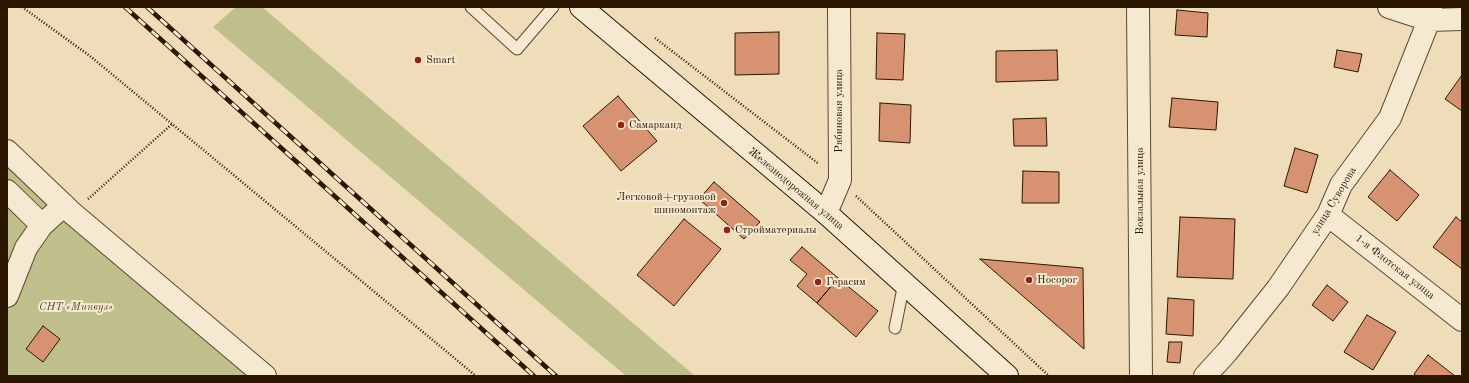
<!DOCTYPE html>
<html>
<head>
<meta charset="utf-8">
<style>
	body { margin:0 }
	#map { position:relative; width:1469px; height:383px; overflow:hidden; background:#efddb9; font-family:"Old Standard TT",serif }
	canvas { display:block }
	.frame { position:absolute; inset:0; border:8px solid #2c1700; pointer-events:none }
</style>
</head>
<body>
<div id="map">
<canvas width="1469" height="383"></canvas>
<div class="frame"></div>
</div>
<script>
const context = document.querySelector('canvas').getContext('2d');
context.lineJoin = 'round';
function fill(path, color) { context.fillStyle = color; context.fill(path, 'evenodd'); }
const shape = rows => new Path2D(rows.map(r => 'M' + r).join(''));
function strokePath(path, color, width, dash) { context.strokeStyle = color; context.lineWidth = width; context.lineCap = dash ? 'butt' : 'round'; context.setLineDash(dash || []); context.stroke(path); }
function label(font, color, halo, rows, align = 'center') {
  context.font = font + ' "Old Standard TT",serif'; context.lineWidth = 4; context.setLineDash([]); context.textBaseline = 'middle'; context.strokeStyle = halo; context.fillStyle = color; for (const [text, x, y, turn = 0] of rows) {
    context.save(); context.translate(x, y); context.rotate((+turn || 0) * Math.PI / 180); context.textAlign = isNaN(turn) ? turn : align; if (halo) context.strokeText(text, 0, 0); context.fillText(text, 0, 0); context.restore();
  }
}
const green = shape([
	[236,7,262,7,695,376,626,376,213,27],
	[7,151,265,376,7,376]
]);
const building = shape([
	[1177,10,1208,13,1207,37,1175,35,1177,10],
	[779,32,779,74,735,75,735,33,779,32],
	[877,33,905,34,903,80,876,79,877,33],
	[1057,50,1058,80,996,82,996,51,1057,50],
	[1337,50,1362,54,1358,72,1334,67,1337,50],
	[1462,75,1462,111,1445,99,1462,75],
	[618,96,657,141,621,171,583,126,618,96],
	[1172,98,1218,102,1216,130,1169,127,1172,98],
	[880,103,911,105,910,143,879,141,880,103],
	[1046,118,1047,146,1014,146,1013,119,1046,118],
	[1295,148,1318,155,1307,193,1284,186,1295,148],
	[1390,170,1419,195,1397,221,1368,197,1390,170],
	[1023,171,1059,172,1059,203,1022,203,1023,171],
	[714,182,760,222,744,239,699,199,714,182],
	[1180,217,1235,219,1233,279,1177,277,1180,217],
	[1456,217,1462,222,1462,269,1433,247,1456,217],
	[684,219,721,249,674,306,637,275,684,219],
	[802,247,838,278,817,303,797,286,807,274,790,260,802,247],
	[980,259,1083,268,1084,349,980,259],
	[838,278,878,311,856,337,817,303,838,278],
	[1327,285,1348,302,1333,321,1312,305,1327,285],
	[1168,298,1194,300,1193,336,1166,334,1168,298],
	[1367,315,1396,332,1373,370,1344,352,1367,315],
	[43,326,60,339,43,362,26,349,43,326],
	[1169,342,1182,342,1180,363,1167,362,1169,342],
	[1428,355,1455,376,1417,376,1414,374,1428,355]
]);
const path = shape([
	[22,7,90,56,476,376],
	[655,38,819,164],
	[856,196,1049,376],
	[88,199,172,124]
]);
const service = shape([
	[471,7,517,49,553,7],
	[895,328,904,283]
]);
const minor = shape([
	[1389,7,1429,20,1462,19],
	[7,151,72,213,265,376],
	[7,191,42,225],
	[826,213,840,180,839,7],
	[1328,215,1462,320],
	[7,296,26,248,42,225,64,205],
	[1205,376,1227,352,1278,288,1328,215,1341,185,1390,118,1429,20,1431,7]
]);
const tertiary = shape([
	[1138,7,1141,376]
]);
const secondary = shape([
	[581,7,826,213,1007,376]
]);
const rail = shape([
	[125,7,534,376],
	[147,7,556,376]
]);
const markers = [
	[418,60,4,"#8f2418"],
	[621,125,4,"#8f2418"],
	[724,203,4,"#8f2418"],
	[727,230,4,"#8f2418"],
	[1029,280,4,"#8f2418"],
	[818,282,4,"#8f2418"]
];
const poiNames = [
	["Smart",426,60],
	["Самарканд",629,125],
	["Легковой+грузовой",716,197,"right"],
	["шиномонтаж",716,210,"right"],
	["Стройматериалы",735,230],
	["Носорог",1037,280],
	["Герасим",826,282]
];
const streetNames = [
	["Рябиновая улица",839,111,-90],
	["Железнодорожная улица",796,189,40],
	["Вокзальная улица",1140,191,-90],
	["улица Суворова",1334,201,-59],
	["1-я Флотская улица",1395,267,38]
];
const parkNames = [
	["СНТ «Минвуз»",76,307]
];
fill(green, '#bfbf8b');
fill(building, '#d79371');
strokePath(building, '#2c1700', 1);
strokePath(service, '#5d482e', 13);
strokePath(minor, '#5d482e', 24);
strokePath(tertiary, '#5d482e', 24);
strokePath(secondary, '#2c1700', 24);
strokePath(path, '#2c1700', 2.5, [1, 2]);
strokePath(service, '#f5e9d2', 11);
strokePath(minor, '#f5e9d2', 22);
strokePath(tertiary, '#f5e9d2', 22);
strokePath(secondary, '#f5e9d2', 22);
strokePath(rail, '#2c1700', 4.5);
strokePath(rail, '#f5e9d2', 3, [9]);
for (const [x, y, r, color] of markers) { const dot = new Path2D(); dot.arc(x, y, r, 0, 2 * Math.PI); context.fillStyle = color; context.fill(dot); strokePath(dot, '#f5e9d2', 1.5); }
label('11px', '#2c1700', '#f5e9d2', poiNames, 'left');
label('11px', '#2c1700', '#f5e9d2', streetNames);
label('italic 11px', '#58492a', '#f5e9d2', parkNames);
</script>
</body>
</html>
